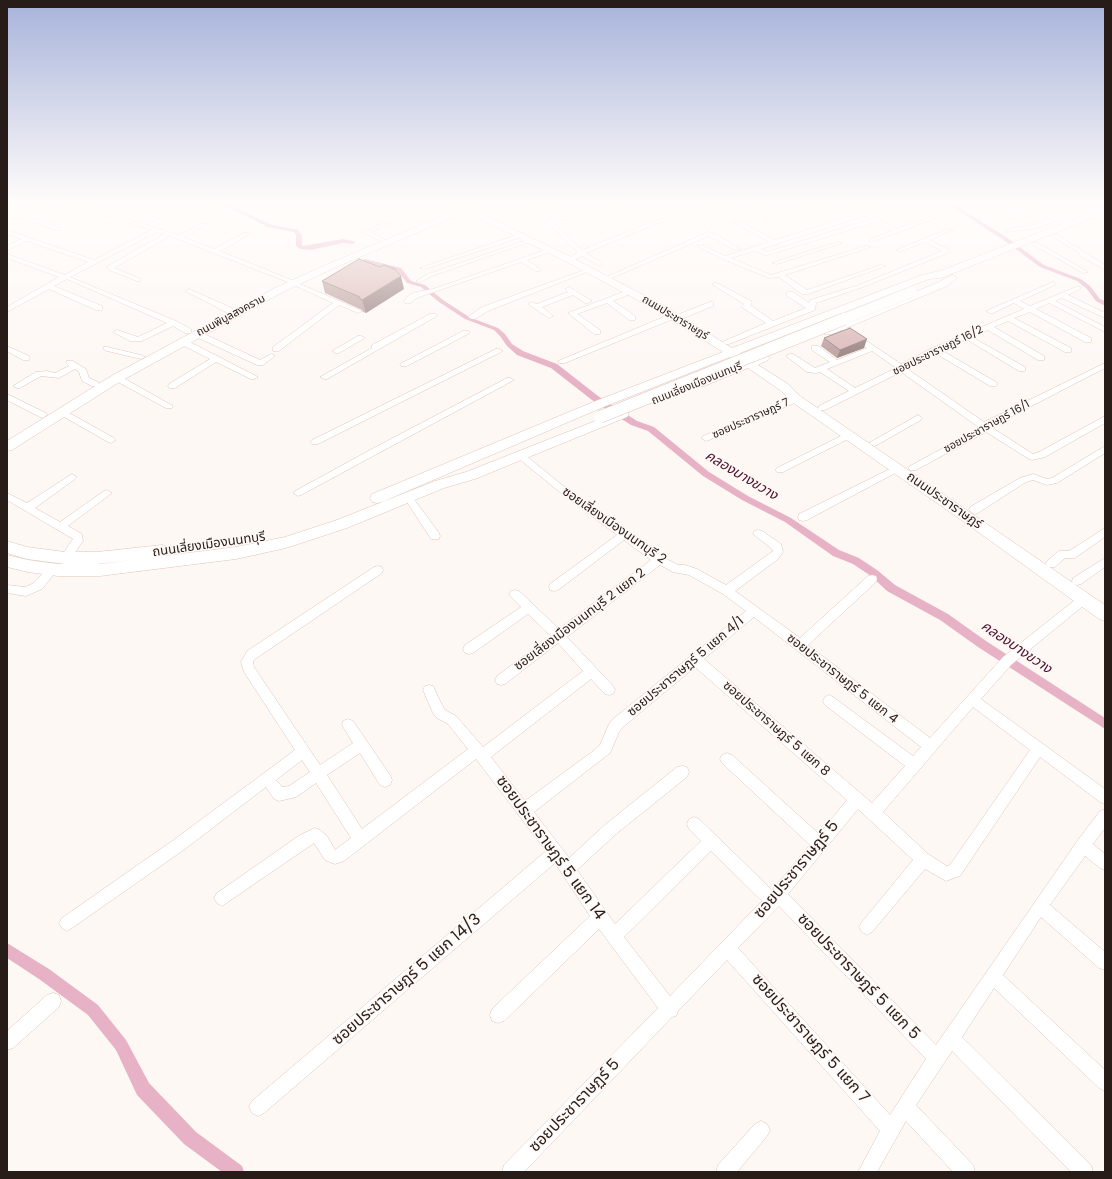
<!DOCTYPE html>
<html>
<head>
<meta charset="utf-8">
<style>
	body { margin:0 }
	#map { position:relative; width:1112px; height:1179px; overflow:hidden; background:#fef8f5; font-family:Poppins,sans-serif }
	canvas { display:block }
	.frame { position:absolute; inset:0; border:8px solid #271c18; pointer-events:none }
</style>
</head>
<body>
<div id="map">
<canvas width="1112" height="1179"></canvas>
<div class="frame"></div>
</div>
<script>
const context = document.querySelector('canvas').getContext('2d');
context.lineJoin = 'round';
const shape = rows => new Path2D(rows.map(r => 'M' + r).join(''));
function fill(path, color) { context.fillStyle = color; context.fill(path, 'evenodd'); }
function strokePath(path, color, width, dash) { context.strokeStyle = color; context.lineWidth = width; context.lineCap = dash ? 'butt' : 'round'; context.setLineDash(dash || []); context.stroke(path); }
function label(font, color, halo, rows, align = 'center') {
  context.font = font + ' Poppins,"Noto Sans Thai",sans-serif'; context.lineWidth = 3; context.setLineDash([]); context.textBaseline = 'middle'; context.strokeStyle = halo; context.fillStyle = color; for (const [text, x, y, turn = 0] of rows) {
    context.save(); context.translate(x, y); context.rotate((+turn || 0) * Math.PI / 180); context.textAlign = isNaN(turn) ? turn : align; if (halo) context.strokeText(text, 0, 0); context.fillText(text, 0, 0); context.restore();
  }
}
const canal = shape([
	[219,203,226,203,272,225,298,230,302,235,302,245,303,246,343,239,356,242,353,244,343,243,310,250,300,249,296,246,296,235,294,232,268,227,219,203],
	[946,203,952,203,1009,239,1044,265,1081,279,1090,286,1100,299,1105,301,1105,306,1096,301,1086,288,1077,281,1040,267,1005,241,946,203],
	[365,259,401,268,411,281,425,285,443,300,469,317,498,328,505,334,512,344,523,351,557,364,598,396,637,421,654,427,709,472,748,496,791,518,839,550,859,558,877,570,895,585,948,614,986,641,1105,718,1105,729,978,647,940,620,887,591,871,576,853,564,833,556,785,522,742,500,703,476,648,431,631,425,592,400,551,368,517,355,507,346,500,336,494,330,465,319,439,302,421,287,407,283,397,270,363,262,363,260,365,259],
	[7,943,49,969,98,1005,126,1040,149,1083,196,1132,242,1166,244,1172,222,1172,184,1144,137,1095,116,1050,88,1015,39,979,7,958,7,943]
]);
const minor = shape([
	[42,203,50,203,22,215,61,228,61,230,57,230,16,217,7,220,7,216,42,203],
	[68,203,76,203,139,223,162,213,166,213,166,215,145,224,178,235,201,224,205,224,205,226,184,237,214,249,244,233,248,233,248,235,220,251,289,279,362,311,358,313,339,305,279,351,273,351,273,347,333,303,285,281,170,236,114,268,141,279,141,281,137,281,109,270,107,267,108,266,164,234,157,232,70,277,176,321,191,329,191,333,185,333,173,326,142,341,130,341,113,332,117,330,138,337,167,323,67,279,54,286,102,306,102,310,96,310,49,289,7,312,7,307,59,277,7,258,7,254,65,275,88,262,27,241,7,250,7,246,21,239,7,234,7,230,94,260,151,230,68,203],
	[463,203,471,203,460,208,457,206,463,203],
	[527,203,533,203,535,205,552,203,538,208,550,219,617,203,626,203,625,204,553,222,582,250,649,223,711,203,719,203,653,225,586,253,602,263,602,265,600,266,582,256,572,261,568,261,568,259,578,252,527,203],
	[762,203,771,203,737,214,734,212,762,203],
	[816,203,824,203,769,221,764,220,816,203],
	[867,203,875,203,861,209,897,229,944,212,949,213,872,242,870,241,870,239,892,231,875,222,768,255,764,255,755,251,731,258,771,275,866,246,871,247,785,275,807,290,881,265,886,266,808,294,802,294,779,277,769,278,723,259,697,246,702,245,725,256,769,242,733,222,733,220,737,220,775,240,860,213,854,210,854,208,867,203],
	[864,216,871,219,767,252,761,249,864,216],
	[1019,203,1026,203,1070,225,1067,227,1055,221,1038,228,1008,232,1006,231,1006,229,1037,224,1050,219,1040,214,1005,220,985,208,990,207,1006,216,1034,211,1019,203],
	[727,204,730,206,729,207,707,214,704,212,727,204],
	[384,223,389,224,371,232,384,239,384,241,380,241,363,232,384,223],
	[948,229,953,230,930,240,947,249,949,252,948,253,863,287,816,303,815,310,729,344,726,344,722,342,766,323,743,308,742,306,744,304,713,285,713,283,717,283,751,301,752,303,750,305,773,321,806,308,787,296,787,292,793,292,809,303,810,300,859,285,942,251,925,242,901,251,896,250,948,229],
	[708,232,716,234,740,249,735,250,709,236,607,280,602,279,708,232],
	[522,233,524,234,524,236,425,269,420,268,522,233],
	[1056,234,1105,265,1105,270,1081,256,1076,251,1054,237,1053,236,1056,234],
	[530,239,535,240,432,276,421,282,416,281,428,274,530,239],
	[837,242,842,243,777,264,772,263,837,242],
	[1034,243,1038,243,1088,272,1083,273,1034,245,1034,243],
	[551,248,553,249,553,251,527,260,540,269,540,271,536,271,521,262,437,291,422,296,415,299,411,303,405,303,404,301,409,295,416,292,433,289,551,248],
	[587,269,592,270,488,311,475,319,472,319,468,317,482,307,587,269],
	[1053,282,1055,283,1055,285,1020,301,1030,306,1076,287,1080,287,1080,289,1068,295,1105,313,1105,318,1062,298,1055,301,1105,327,1105,332,1049,303,1036,309,1091,338,1091,342,1085,342,1030,312,1014,318,1071,348,1071,352,1065,352,1008,321,994,327,1044,356,1044,360,1038,360,988,330,972,337,1025,367,1025,371,1019,371,966,339,941,350,996,382,997,384,996,386,990,386,935,353,906,368,984,422,1105,363,1105,368,991,427,1033,454,1039,452,1105,416,1105,423,1045,457,1032,460,1029,459,986,432,916,470,910,470,908,468,910,466,980,428,901,372,825,410,819,410,818,408,819,406,849,391,820,372,816,373,807,372,786,356,790,354,793,354,815,368,830,362,812,350,812,346,818,346,837,360,867,348,838,328,837,326,841,324,901,364,932,348,1024,309,1014,303,993,313,990,313,986,311,1053,282],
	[872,351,896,368,855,388,827,369,872,351],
	[569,287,592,301,588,303,585,303,573,295,542,307,553,316,549,318,528,304,532,302,537,304,568,292,565,289,569,287],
	[189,289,232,308,233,310,229,312,226,312,187,292,185,291,189,289],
	[628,290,631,290,635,292,613,301,635,316,635,320,629,320,607,303,577,314,600,330,600,334,594,334,568,313,628,290],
	[710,302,713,302,713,306,679,320,673,319,565,363,559,363,558,361,671,314,677,315,710,302],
	[430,314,436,314,437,316,327,379,324,379,320,377,372,348,372,345,430,314],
	[463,331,469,331,470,333,407,366,401,366,400,364,463,331],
	[194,332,200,332,260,360,271,354,275,356,263,365,257,365,194,336,194,332],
	[358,336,361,336,365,338,339,353,336,353,332,351,358,336],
	[180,340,186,340,258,377,254,379,251,379,216,362,175,388,169,388,168,386,169,384,210,359,180,344,180,340],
	[7,346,29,356,30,358,29,360,23,360,7,351,7,346],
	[104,347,107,347,141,355,145,357,141,359,107,351,103,349,104,347],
	[496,349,499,349,503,351,318,444,312,444,310,442,312,440,496,349],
	[67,361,73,361,86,369,89,378,98,382,99,384,98,386,92,386,82,381,79,372,75,369,59,378,41,376,20,388,17,388,13,386,36,372,47,371,55,373,69,366,66,363,67,361],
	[114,376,120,376,173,406,172,408,166,408,114,380,113,378,114,376],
	[507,378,510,378,514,380,301,495,298,496,293,493,295,491,372,449,507,378],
	[7,394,46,413,47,415,43,418,40,417,7,400,7,394],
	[796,396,799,397,800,399,799,401,709,440,706,441,701,438,703,436,796,396],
	[62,409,114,438,116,440,111,443,108,442,59,414,58,412,62,409],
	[918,415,922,418,921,420,877,445,874,446,869,443,918,415],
	[849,432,852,433,853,435,852,437,783,472,777,472,775,470,777,468,849,432],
	[1105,446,1105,453,1057,483,1047,485,1033,480,1026,482,978,513,974,514,969,510,970,507,1020,478,1033,474,1047,479,1052,478,1105,446],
	[521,453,524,454,562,485,663,557,678,565,685,565,697,569,726,585,773,551,772,549,753,534,754,531,758,530,762,531,781,544,783,552,778,559,735,591,800,638,868,576,872,575,876,576,877,579,876,582,808,645,930,738,1003,657,1080,596,1084,595,1088,596,1090,599,1088,602,1011,665,981,699,1105,789,1105,804,1100,802,1040,757,960,876,946,881,925,869,872,932,867,935,862,932,859,927,862,922,913,860,858,809,788,894,936,1045,1078,840,1100,811,1105,809,1105,828,1093,844,1105,854,1105,870,1100,868,1085,856,1050,905,1105,952,1105,970,1099,968,1041,917,1003,975,1105,1070,1105,1091,1099,1088,994,988,962,1037,1091,1165,1093,1172,1071,1172,952,1051,916,1105,973,1165,975,1172,953,1172,906,1121,877,1172,858,1172,880,1131,727,960,678,1011,676,1016,672,1017,524,1172,502,1172,504,1165,658,1008,599,929,504,1021,498,1023,492,1021,490,1015,492,1009,590,916,555,863,264,1113,258,1116,252,1113,249,1107,252,1101,546,851,476,759,344,861,335,864,325,860,314,843,222,906,217,903,214,898,217,893,300,835,315,828,320,830,327,836,335,850,351,838,316,783,296,797,279,801,274,799,266,787,185,849,72,928,67,931,62,928,59,923,62,918,175,839,295,750,244,672,241,662,247,651,374,567,378,566,382,567,383,570,382,573,255,659,253,662,254,667,320,765,353,743,342,725,343,721,348,719,353,721,390,775,392,780,390,785,385,787,380,785,360,753,327,775,362,829,468,749,448,724,437,718,433,713,423,690,425,686,429,685,433,686,442,705,445,710,456,716,483,747,583,671,558,643,505,684,501,685,497,684,495,680,497,676,551,636,528,614,473,653,469,654,465,653,463,649,465,645,521,607,511,597,509,594,511,591,515,590,519,591,559,629,651,560,624,540,558,590,554,591,550,590,549,587,550,584,617,535,556,489,518,458,516,456,521,453],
	[660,565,673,572,689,575,723,594,746,611,613,719,609,724,600,745,592,752,525,801,491,757,591,679,605,694,609,695,613,694,615,690,613,686,567,637,660,565],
	[754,617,921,747,913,756,833,697,829,695,825,697,823,701,825,705,905,766,872,803,704,659,754,617],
	[695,667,847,800,819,834,732,755,727,753,722,755,720,759,722,763,810,845,772,890,699,819,694,817,689,819,687,824,689,829,701,841,615,924,577,870,616,834,687,777,689,772,687,767,682,766,677,767,606,824,569,858,534,812,610,753,619,732,623,727,695,667],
	[973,707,1030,750,950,865,947,866,928,854,883,812,973,707],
	[302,760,310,772,289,786,282,787,276,780,302,760],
	[711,851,762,901,670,996,624,937,711,851],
	[779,906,926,1059,890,1115,738,948,779,906],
	[898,465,903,468,901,470,807,520,803,521,799,520,798,517,799,514,898,465],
	[72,474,77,477,75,479,35,508,60,522,104,491,107,490,112,493,68,526,82,534,83,541,69,561,65,562,61,561,60,558,73,539,7,500,7,493,27,503,72,474],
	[408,494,411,495,439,533,440,536,439,539,431,539,405,499,403,497,405,495,408,494],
	[1105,528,1105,537,1075,558,1065,558,1055,567,1047,567,1046,564,1047,561,1059,551,1069,551,1105,528],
	[1105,558,1105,567,1081,584,1077,585,1073,584,1072,581,1073,578,1105,558],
	[53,565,57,566,58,569,42,589,26,596,7,593,7,585,25,587,34,583,49,566,53,565],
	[53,993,59,995,61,1001,59,1007,13,1048,7,1050,7,1031,47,995,53,993],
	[761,1121,767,1124,770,1130,767,1136,737,1172,716,1172,718,1165,755,1124,761,1121]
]);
const secondary = shape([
	[450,203,460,203,573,258,664,306,732,348,922,275,943,270,1105,207,1105,213,941,278,929,279,740,353,750,359,764,355,768,356,770,358,768,360,758,365,788,384,800,396,1105,605,1105,621,1099,619,967,524,792,402,780,390,748,368,704,386,696,386,694,383,696,380,740,363,730,357,601,408,382,502,377,503,372,502,370,498,372,494,593,402,723,352,656,310,567,262,466,212,334,268,283,292,121,381,12,450,7,451,7,441,113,375,275,288,328,264,459,209,450,203],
	[952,275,957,278,947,286,832,334,824,334,822,332,824,330,939,282,952,275],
	[623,410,627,411,629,414,627,417,475,479,444,488,347,528,286,548,236,559,100,576,58,576,28,572,7,567,7,555,28,560,58,564,100,564,134,560,97,564,65,564,27,559,7,553,7,541,27,547,65,552,97,552,162,545,167,547,170,551,167,555,164,556,236,547,285,537,337,520,435,481,466,472,623,410]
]);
const secondaryBridgeFar1 = shape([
	[842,320,911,292]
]);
const secondaryBridge = shape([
	[600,417,844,319]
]);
const wall = shape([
	[322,281,404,289,366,313,363,312,362,310,325,293],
	[824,338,864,348,837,358,821,346]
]);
const shadedWall = shape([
	[401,276,404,289,366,313,362,300],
	[867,339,864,348,837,358,840,350]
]);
const building = shape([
	[359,259,380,267,384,265,395,269,401,276,362,300,360,299,360,297,322,281,359,259],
	[850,328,867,339,840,350,824,338,850,328]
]);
const farStreetnames = [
	["ถนนพิบูลสงคราม",231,316,-28],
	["ถนนประชาราษฎร์",675,318,31],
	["ซอยประชาราษฎร์ 16/2",938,351,-26],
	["ถนนเลี่ยงเมืองนนทบุรี",697,384,-22],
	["ซอยประชาราษฎร์ 7",751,419,-24],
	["ซอยประชาราษฎร์ 16/1",987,427,-29]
];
const streetNames = [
	["ถนนประชาราษฎร์",944,501,35],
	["ซอยเลี่ยงเมืองนนทบุรี 2",614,526,35],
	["ถนนเลี่ยงเมืองนนทบุรี",209,545,-8],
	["ซอยเลี่ยงเมืองนนทบุรี 2 แยก 2",580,620,-37],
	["ซอยประชาราษฎร์ 5 แยก 4/1",686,667,-40],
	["ซอยประชาราษฎร์ 5 แยก 4",842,679,38],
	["ซอยประชาราษฎร์ 5 แยก 8",776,729,41]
];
const waterNames = [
	["คลองบางขวาง",741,476,31],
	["คลองบางขวาง",1016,648,34]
];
const nearStreetnames = [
	["ซอยประชาราษฎร์ 5 แยก 14",550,848,54],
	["ซอยประชาราษฏร์ 5",797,870,-50],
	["ซอยประชาราษฎร์ 5 แยก 5",858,977,46],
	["ซอยประชาราษฎร์ 5 แยก 14/3",407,980,-41],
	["ซอยประชาราษฎร์ 5 แยก 7",810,1039,48],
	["ซอยประชาราษฏร์ 5",575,1106,-46]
];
fill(canal, '#e7b2c5');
strokePath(minor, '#e0c3b7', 1);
strokePath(secondary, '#e0c3b7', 1);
fill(minor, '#fff');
fill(secondary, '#fff');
strokePath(secondaryBridgeFar1, '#e0c3b7', 10, []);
strokePath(secondaryBridge, '#e0c3b7', 13, []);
strokePath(secondaryBridgeFar1, '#fff', 10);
strokePath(secondaryBridge, '#fff', 12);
fill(wall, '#bca09f');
fill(shadedWall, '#998282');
fill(building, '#dbbab9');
strokePath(building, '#998282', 1);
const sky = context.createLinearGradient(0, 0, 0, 368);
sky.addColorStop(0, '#a7b3da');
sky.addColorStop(0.55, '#fffcfa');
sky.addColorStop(1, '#fffcfa00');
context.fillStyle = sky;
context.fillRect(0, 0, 1112, 368);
label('11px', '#271c18', '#fef8f5', farStreetnames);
label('13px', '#271c18', '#fef8f5', streetNames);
label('italic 14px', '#4b0e2c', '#fef8f5', waterNames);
label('16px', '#271c18', '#fef8f5', nearStreetnames);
</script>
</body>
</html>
